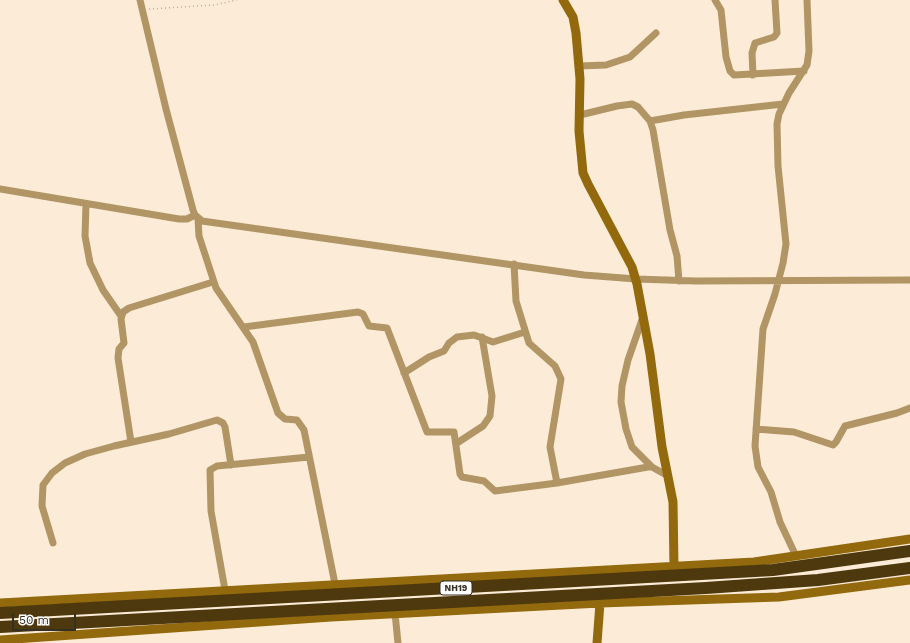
<!DOCTYPE html>
<html>
<head>
<meta charset="utf-8">
<style>
	body { margin:0 }
	#map { position:relative; width:910px; height:643px; overflow:hidden; background:#fcecd7; font-family:"Work Sans",sans-serif }
	canvas { display:block }
	.scale { position:absolute; left:12px; top:613px; width:64px; height:18px; box-sizing:border-box; border:2px solid #362f24; border-top:0; padding-left:5px; font-size:12px; line-height:14px; white-space:nowrap; color:#362f24; -webkit-text-stroke:3px #fcfcfc; paint-order:stroke }
</style>
</head>
<body>
<div id="map">
<canvas width="910" height="643"></canvas>
<div class="scale">50 m</div>
</div>
<script>
const context = document.querySelector('canvas').getContext('2d');
context.lineJoin = 'round';
const shape = rows => new Path2D(rows.map(r => 'M' + r).join(''));
function strokePath(path, color, width, dash) { context.strokeStyle = color; context.lineWidth = width; context.lineCap = dash ? 'butt' : 'round'; context.setLineDash(dash || []); context.stroke(path); }
function label(font, color, halo, rows, align = 'center') {
  context.font = font + ' "Work Sans",sans-serif'; context.lineWidth = 4; context.setLineDash([]); context.textBaseline = 'middle'; context.strokeStyle = halo; context.fillStyle = color; for (const [text, x, y, turn = 0] of rows) {
    context.save(); context.translate(x, y); context.rotate((+turn || 0) * Math.PI / 180); context.textAlign = isNaN(turn) ? turn : align; if (halo) context.strokeText(text, 0, 0); context.fillText(text, 0, 0); context.restore();
  }
}
const path = shape([
	[149,9,214,5,237,0]
]);
const street = shape([
	[140,0,166,109,193,210,195,215,202,221,584,275,636,279,696,281,910,280],
	[715,0,721,10,726,57,730,71,734,75,804,71],
	[579,66,606,65,630,57,656,33],
	[753,75,752,53,755,43,774,37,777,33,775,0],
	[580,115,617,106,632,104,638,107,650,121,653,130,670,230,677,256,679,281],
	[650,121,684,115,783,104],
	[0,189,179,219,187,219,195,215],
	[86,204,85,236,90,263,103,290,121,316],
	[198,219,199,236,216,288,253,342,278,413,285,419,297,420,304,430,335,584],
	[514,264,516,301,529,343,555,366,561,379,550,447,557,483],
	[643,317,628,360,622,386,621,402,626,429,632,447,652,467],
	[244,327,358,312,363,314,369,326,387,328,427,432,454,432,460,474,462,477,484,481,495,491,557,483,648,467,652,467,668,476],
	[404,373,429,357,444,351,449,343,457,337,474,335,493,342,525,332],
	[756,429,794,432,833,445,836,442,845,426,897,413,910,408],
	[131,442,118,358,119,349,124,343,121,319,123,312,129,308,213,282],
	[457,443,483,426,490,416,492,396,482,337],
	[53,543,42,506,43,485,52,473,65,463,85,454,114,446,169,434,217,420,223,423,225,427,231,465],
	[796,556,780,522,771,492,758,467,755,446,763,329,775,294,783,263,786,244,778,166,777,124,779,114,789,93,807,65,809,51,807,0],
	[225,590,211,511,210,470,217,466,309,457],
	[395,613,398,643]
]);
const secondary = shape([
	[563,0,573,17,576,33,580,79,579,131,583,173,588,184,632,267,637,284,650,354,662,447,673,502,674,567],
	[0,603,754,562,910,539],
	[0,640,331,617,600,603,779,597,910,580],
	[597,643,600,603]
]);
const highway = shape([
	[0,613,773,570,910,551],
	[0,627,706,588,818,580,910,568]
]);
const shields = [
	[456,588,32]
];
const shieldNames = [
	["NH19",456,588]
];
strokePath(path, '#b9ac9b', 1.5, [1, 3]);
strokePath(street, '#b19565', 7);
strokePath(secondary, '#92690d', 9);
strokePath(highway, '#4e380e', 12);
for (const [x, y, w] of shields) { const box = new Path2D(); box.roundRect(x - w / 2, y - 7, w, 14, 3); context.fillStyle = '#fcfcfc'; context.fill(box); strokePath(box, '#362f24', 1); }
label('bold 9px', '#362f24', null, shieldNames);
</script>
</body>
</html>
